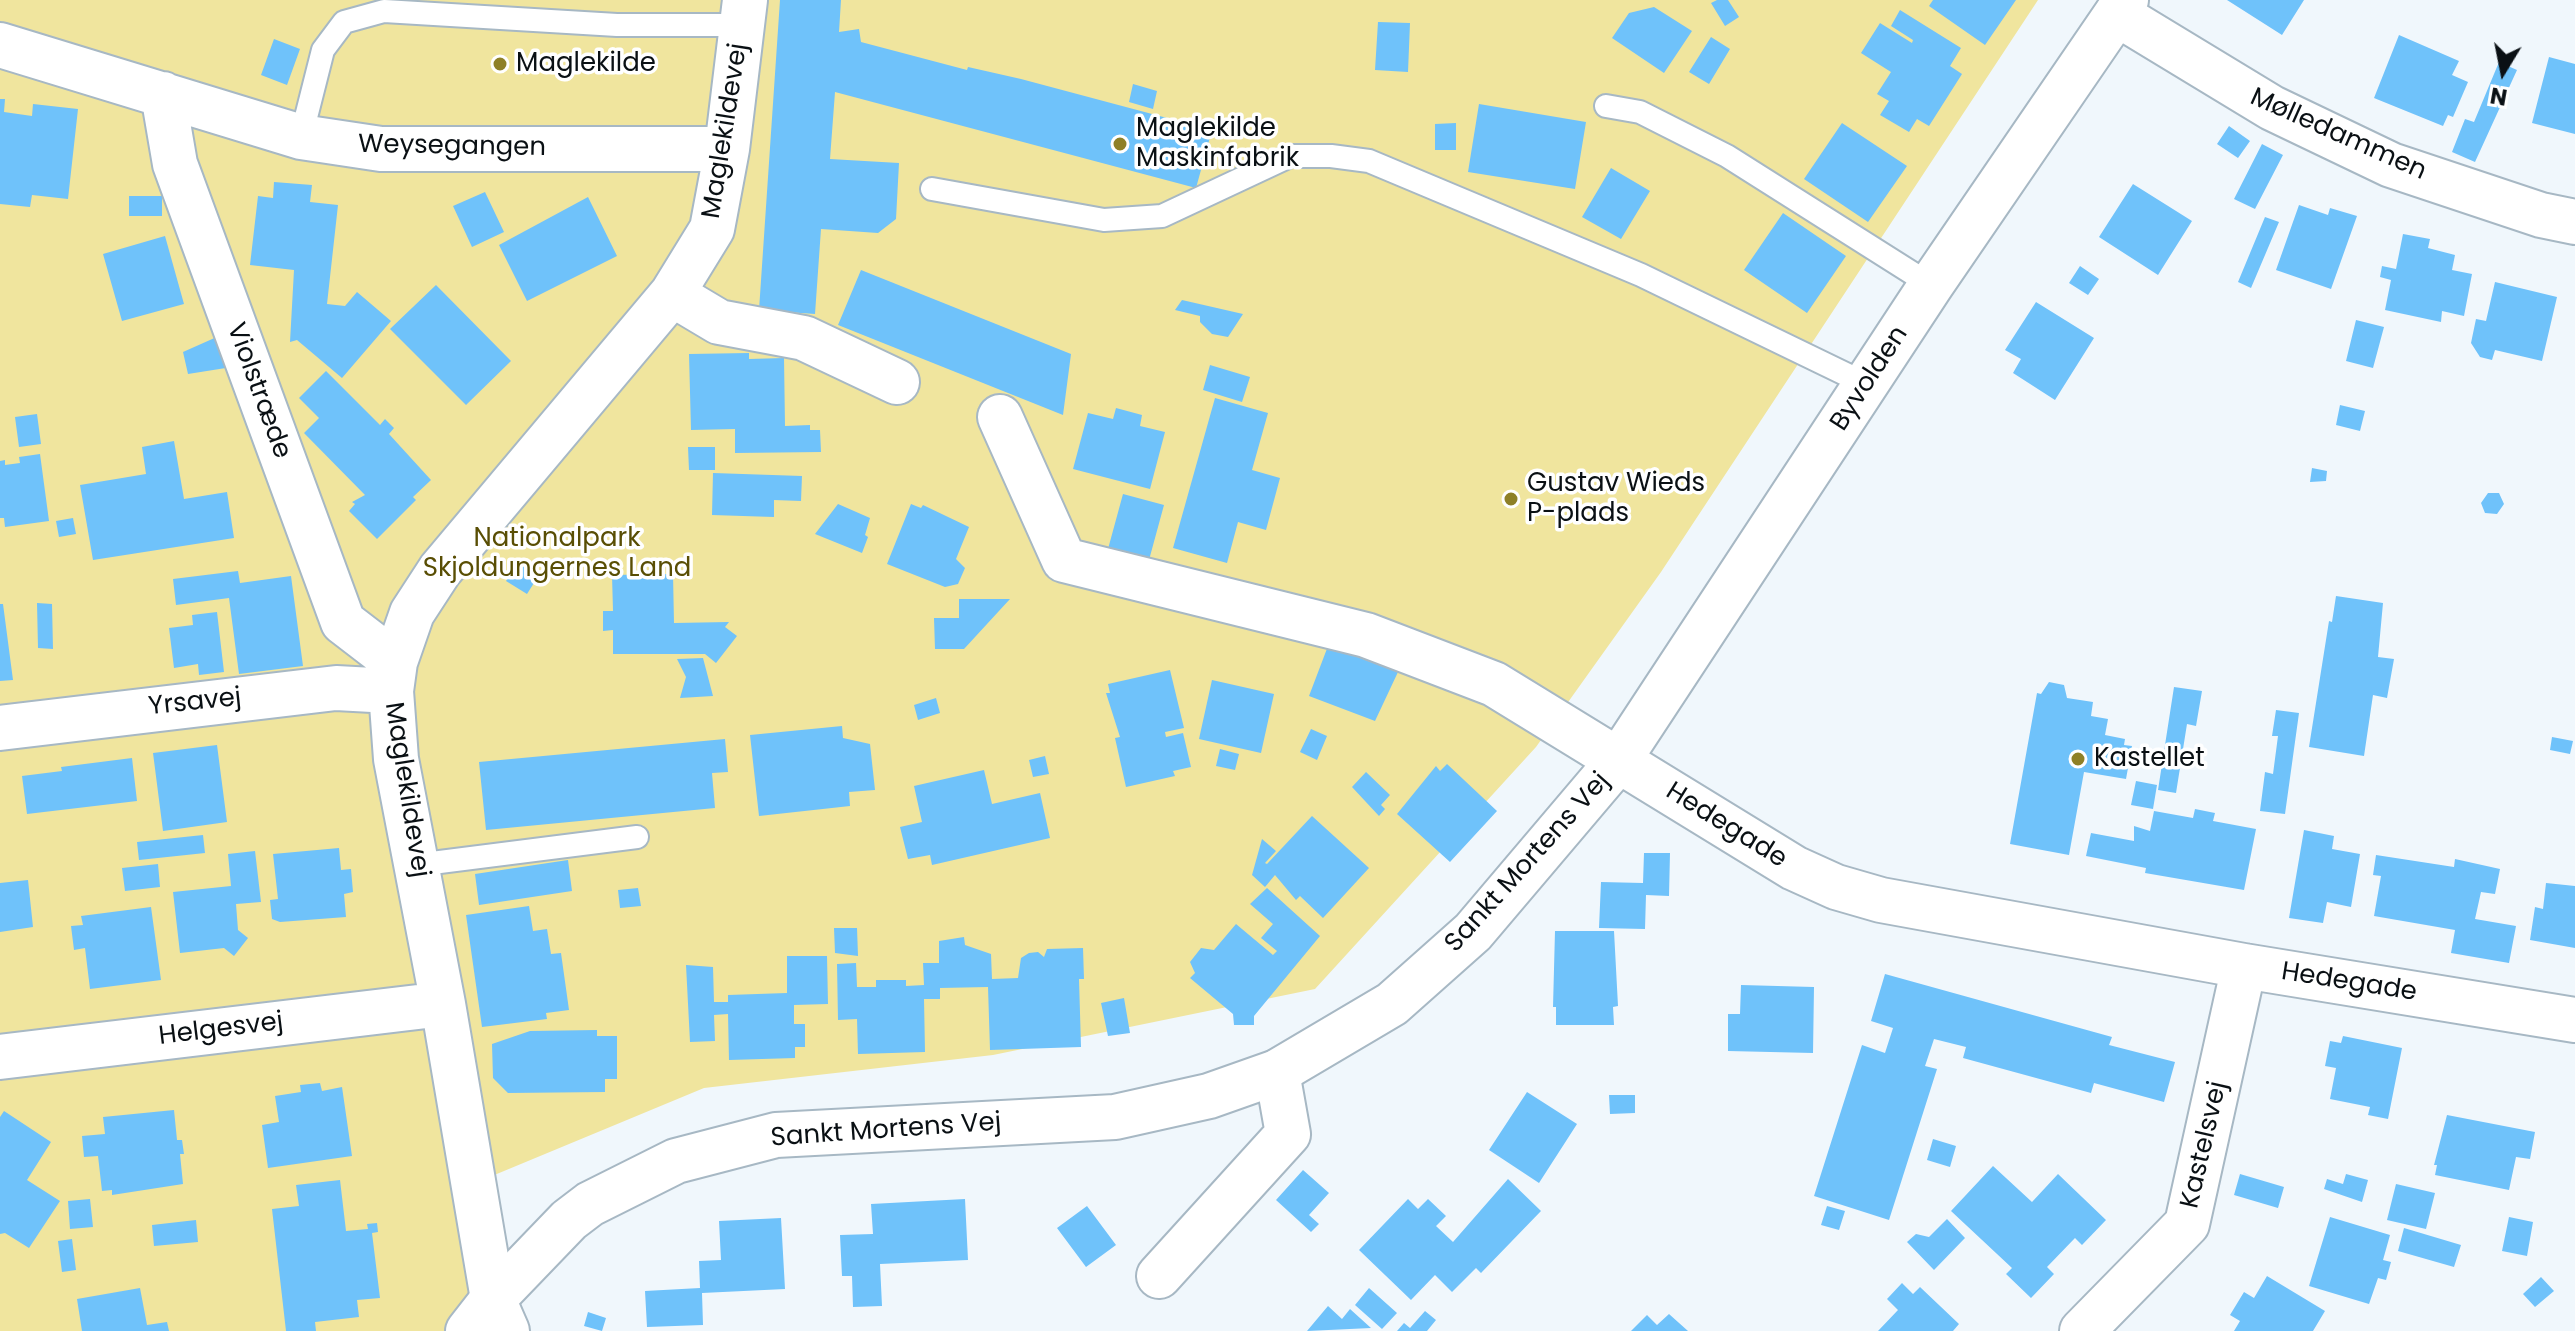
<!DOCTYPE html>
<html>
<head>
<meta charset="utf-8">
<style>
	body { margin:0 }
	#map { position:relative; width:2575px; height:1331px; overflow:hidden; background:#f0f7fc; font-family:Poppins,sans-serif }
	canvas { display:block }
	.north { position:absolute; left:2463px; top:32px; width:80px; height:80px; -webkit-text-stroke:6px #fff; paint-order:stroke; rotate:190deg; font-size:22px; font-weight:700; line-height:32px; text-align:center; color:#0a1014 }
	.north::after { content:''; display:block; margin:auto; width:28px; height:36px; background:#0a1014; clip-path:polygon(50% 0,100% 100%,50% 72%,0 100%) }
</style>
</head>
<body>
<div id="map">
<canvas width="2575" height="1331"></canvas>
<div class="north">N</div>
</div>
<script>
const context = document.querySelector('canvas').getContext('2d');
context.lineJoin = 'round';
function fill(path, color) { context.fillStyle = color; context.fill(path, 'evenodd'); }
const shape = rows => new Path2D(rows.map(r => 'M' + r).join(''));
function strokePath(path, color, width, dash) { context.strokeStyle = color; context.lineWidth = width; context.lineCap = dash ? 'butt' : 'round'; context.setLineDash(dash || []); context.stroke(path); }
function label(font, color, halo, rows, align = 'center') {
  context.font = font + ' Poppins,sans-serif'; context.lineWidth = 7; context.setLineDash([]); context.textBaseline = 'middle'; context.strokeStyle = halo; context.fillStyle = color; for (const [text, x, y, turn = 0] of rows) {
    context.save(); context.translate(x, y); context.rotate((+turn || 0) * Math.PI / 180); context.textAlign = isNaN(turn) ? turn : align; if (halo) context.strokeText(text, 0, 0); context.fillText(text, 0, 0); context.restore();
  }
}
const green = shape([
	[0,0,2038,0,1661,572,1536,747,1315,989,993,1055,704,1088,451,1193,484,1331,0,1331]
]);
const building = shape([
	[780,0,841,0,839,32,859,29,861,42,967,70,968,67,1021,79,1212,130,1196,188,835,92,830,159,899,163,896,219,878,233,821,229,815,314,759,310],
	[1717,0,1728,0,1739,17,1725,26,1711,3],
	[1933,0,2016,0,1985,45,1929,6],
	[2227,0,2304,0,2282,35],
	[1654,7,1692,31,1664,73,1612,38,1629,13],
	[1900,10,1961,48,1950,66,1962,74,1929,126,1917,119,1909,132,1880,115,1889,101,1877,94,1891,72,1861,53,1880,23,1912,43,1913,40,1891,26],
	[1378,22,1410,23,1408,72,1375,70],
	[2399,35,2459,61,2452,75,2468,82,2453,117,2448,115,2443,126,2374,98],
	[1711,37,1730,49,1709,84,1689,72],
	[274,39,300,49,287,85,261,75],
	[2549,57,2575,64,2575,134,2532,123],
	[2499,62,2517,70,2475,162,2452,152,2465,119,2474,122],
	[1133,84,1157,91,1153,109,1129,102],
	[0,99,5,99,4,112,32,116,33,104,78,109,68,199,32,195,30,207,0,204],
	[1479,104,1586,122,1575,189,1468,172],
	[1456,123,1456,150,1435,150,1435,124],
	[1842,123,1907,166,1868,222,1804,179],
	[2229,126,2250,141,2238,158,2217,144],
	[2262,144,2283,155,2255,209,2234,199],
	[1611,168,1650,191,1621,239,1582,217],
	[274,182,312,185,310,202,338,205,327,304,345,306,357,292,391,321,342,378,297,340,290,342,294,270,250,265,258,196,273,198],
	[2133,184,2192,221,2158,275,2099,237],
	[485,192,504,232,472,247,453,206],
	[129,196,162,196,162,216,129,216],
	[588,197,617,256,527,301,499,245],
	[2299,205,2328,215,2330,208,2357,216,2331,289,2276,270],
	[1783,213,1846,256,1807,313,1744,270],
	[2265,217,2279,222,2251,288,2238,282],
	[2403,234,2430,239,2428,248,2455,255,2452,270,2472,274,2464,316,2442,311,2441,322,2385,310,2391,280,2380,277,2382,266,2396,269],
	[165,236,184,304,122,321,103,254],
	[2080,266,2099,279,2088,295,2069,283],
	[861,270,1071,354,1063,415,838,325],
	[2495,282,2557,297,2542,361,2495,350,2492,360,2480,357,2471,343,2476,319,2486,321],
	[436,285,511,361,466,405,390,329],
	[1182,300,1243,314,1228,337,1212,334,1200,322,1200,316,1175,310],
	[2036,302,2094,338,2055,400,2013,373,2021,359,2005,350],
	[2356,320,2384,327,2373,368,2346,361],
	[219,336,232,367,188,374,183,352],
	[749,353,749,359,784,358,785,426,810,425,810,430,820,430,821,452,735,453,735,429,691,430,689,354],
	[1210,365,1250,377,1242,402,1203,390],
	[326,371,380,425,385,419,394,428,389,434,431,480,413,497,416,500,377,539,349,511,355,504,352,502,365,495,304,433,319,418,299,398],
	[1215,398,1268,413,1252,470,1280,478,1266,530,1238,522,1227,563,1173,548],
	[2340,405,2365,411,2360,431,2336,425],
	[1116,408,1142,415,1140,426,1165,432,1150,489,1073,469,1088,413,1113,419],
	[37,414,41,444,19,447,15,417],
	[174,441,184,499,227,492,234,538,93,560,80,485,146,474,142,447],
	[688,447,715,447,715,470,689,470],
	[40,454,49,521,5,527,4,518,0,518,0,461,5,460,5,465,20,463,19,457],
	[2312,468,2327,471,2326,481,2310,482],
	[713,473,802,476,801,501,774,500,774,517,712,515],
	[2488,493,2499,493,2504,504,2497,514,2485,513,2481,503],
	[1123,494,1164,505,1149,560,1108,549],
	[838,504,870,518,865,535,868,537,862,553,815,534],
	[911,504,921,508,923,505,969,527,956,559,965,568,958,584,945,587,887,564],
	[73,518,76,534,59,537,56,521],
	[518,562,539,575,527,594,506,581],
	[238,571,240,583,291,576,303,666,239,674,229,598,176,605,173,579],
	[673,574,674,623,729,622,725,627,737,636,716,663,705,654,613,654,613,630,603,631,603,611,613,611,612,575],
	[2336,596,2383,603,2378,657,2394,659,2387,698,2373,695,2364,756,2309,747,2329,621,2332,622],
	[959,599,1010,599,964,649,935,649,934,618,959,618],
	[37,603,52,604,53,649,38,648],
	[0,604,3,604,13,680,0,681],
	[217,612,224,672,199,675,198,664,174,668,169,628,193,625,192,615],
	[1328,646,1398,672,1375,721,1309,696],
	[703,658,713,696,680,698,686,677,677,659],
	[1170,670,1184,728,1165,732,1166,737,1183,733,1191,767,1173,771,1175,776,1126,787,1115,738,1120,737,1106,693,1110,693,1108,684],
	[1212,680,1274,694,1261,753,1199,739],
	[2049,682,2064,685,2067,698,2093,702,2091,716,2108,719,2105,735,2125,739,2124,745,2132,746,2126,779,2084,772,2069,855,2010,844,2037,693,2041,694],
	[2174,687,2202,691,2196,726,2187,724,2176,793,2158,790],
	[936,698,940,713,918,720,914,705],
	[2276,710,2299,713,2285,814,2260,811,2265,772,2273,774,2278,736,2272,736],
	[842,726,843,738,870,744,875,790,849,792,850,806,759,816,750,735],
	[1311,729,1327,736,1317,760,1300,752],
	[2552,737,2573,741,2570,754,2550,750],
	[725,739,728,772,712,773,715,808,486,830,479,762],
	[217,745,227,822,163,831,153,753],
	[1220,749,1239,754,1235,770,1216,766],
	[1045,756,1049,774,1033,777,1029,760],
	[132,758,137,801,27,814,22,776,62,771,61,767],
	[1447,764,1497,811,1450,862,1397,814,1436,766,1440,771],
	[984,770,992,804,1040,793,1050,838,932,865,930,855,908,859,900,827,922,822,914,786],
	[1366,772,1390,795,1381,805,1385,809,1379,816,1352,787],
	[2136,781,2157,785,2153,809,2131,805],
	[2195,809,2215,813,2213,821,2256,829,2244,890,2145,873,2146,868,2086,856,2091,833,2134,841,2134,826,2150,831,2154,811,2193,818],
	[1312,816,1369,868,1323,918,1300,896,1296,900,1275,875,1265,887,1252,875,1262,839,1276,851,1265,863,1267,864],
	[2304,830,2334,836,2332,849,2360,854,2351,907,2327,902,2323,923,2289,918],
	[203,835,205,853,139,860,137,842],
	[339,848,341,870,351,869,353,892,344,894,346,917,280,922,272,919,270,900,278,899,273,854],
	[255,851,261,902,236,904,238,930,248,938,234,956,224,948,180,953,173,892,231,886,228,854],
	[1644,853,1670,853,1669,896,1646,895,1645,929,1599,928,1601,882,1643,883],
	[2376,855,2454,867,2455,859,2500,869,2495,894,2481,892,2475,919,2516,926,2509,963,2451,953,2455,930,2374,916,2381,876,2373,875],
	[568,860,572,891,479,905,475,874],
	[158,864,160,887,125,891,122,868],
	[28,880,33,927,0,932,0,883],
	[2546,883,2575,886,2575,948,2530,940,2535,907,2543,909],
	[638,888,641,906,620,908,618,890],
	[1267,888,1320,936,1254,1016,1254,1025,1234,1025,1233,1014,1190,978,1195,973,1190,962,1201,948,1214,950,1236,924,1273,955,1277,951,1261,938,1273,924,1250,904],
	[529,906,533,931,547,929,551,954,561,953,569,1010,546,1013,547,1019,482,1027,466,915],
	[151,907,161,980,90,989,85,948,74,950,71,926,83,925,81,916],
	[834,928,857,928,858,956,835,953],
	[1555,931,1614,931,1618,1006,1613,1007,1614,1025,1556,1025,1556,1007,1553,1007],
	[964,937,965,945,991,954,992,979,1018,978,1021,958,1029,953,1038,952,1044,957,1047,949,1083,948,1084,979,1079,979,1081,1047,990,1050,988,987,940,988,940,999,924,999,925,1052,858,1054,857,1019,838,1020,837,964,856,963,857,987,876,987,876,980,906,980,906,986,924,985,923,963,939,963,939,941],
	[787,956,827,956,828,1004,794,1005,794,1024,805,1024,805,1047,795,1047,795,1058,729,1060,728,1014,714,1015,715,1041,690,1042,686,965,713,967,714,1002,728,1002,728,995,787,993],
	[1885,974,2112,1037,2109,1045,2175,1062,2164,1102,2094,1083,2091,1093,1963,1058,1966,1047,1934,1039,1925,1066,1937,1069,1889,1220,1814,1196,1862,1045,1885,1053,1893,1028,1871,1021],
	[1741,985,1814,987,1813,1053,1728,1051,1728,1014,1740,1014],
	[1124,998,1130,1033,1108,1036,1101,1003],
	[597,1030,597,1036,617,1036,617,1079,605,1079,605,1092,508,1093,493,1078,492,1044,530,1031],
	[2343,1036,2402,1048,2388,1119,2368,1115,2370,1107,2330,1099,2336,1068,2325,1066,2330,1041,2341,1043],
	[320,1083,322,1091,342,1087,352,1156,268,1168,262,1125,279,1122,275,1096,301,1092,300,1085],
	[1527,1092,1577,1124,1539,1183,1489,1150],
	[1609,1095,1635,1095,1635,1113,1610,1114],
	[174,1110,177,1140,182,1140,184,1154,180,1154,183,1184,112,1195,112,1190,102,1191,98,1156,84,1157,82,1136,105,1134,103,1117],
	[4,1111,51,1142,27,1180,60,1201,29,1248,5,1233,0,1234,0,1117],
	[2447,1115,2535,1132,2530,1159,2516,1157,2509,1190,2435,1175,2437,1165,2434,1165],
	[1933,1139,1956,1146,1950,1167,1927,1160],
	[1993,1166,2032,1202,2058,1174,2106,1220,2082,1245,2075,1238,2047,1267,2054,1274,2031,1298,2006,1274,2012,1268,1951,1211],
	[1303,1170,1329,1193,1309,1215,1319,1224,1311,1232,1276,1200],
	[2240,1174,2284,1187,2278,1208,2234,1195],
	[2346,1174,2368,1180,2362,1202,2324,1189,2327,1179,2343,1184],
	[1508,1179,1541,1211,1481,1273,1476,1268,1452,1292,1435,1275,1411,1300,1359,1250,1408,1199,1418,1209,1428,1199,1446,1216,1436,1226,1453,1242],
	[340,1180,346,1231,368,1229,367,1224,377,1223,378,1232,372,1233,380,1298,357,1300,359,1317,315,1322,316,1331,286,1331,272,1209,299,1206,296,1185],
	[2396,1184,2435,1193,2426,1229,2387,1220],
	[90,1199,93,1227,70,1229,68,1201],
	[965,1199,968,1260,880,1264,882,1306,853,1307,852,1276,842,1276,840,1235,873,1234,871,1204],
	[1087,1206,1116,1245,1086,1267,1057,1228],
	[1827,1206,1845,1211,1839,1230,1821,1225],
	[2330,1217,2390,1235,2383,1260,2391,1262,2386,1280,2378,1278,2369,1304,2309,1286],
	[2509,1217,2533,1222,2527,1256,2502,1251],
	[781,1218,785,1289,702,1293,703,1325,647,1327,645,1291,700,1288,699,1261,721,1260,719,1221],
	[1947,1219,1965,1238,1934,1270,1907,1242,1916,1234,1929,1237],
	[196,1220,198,1242,154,1246,152,1225],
	[2404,1228,2461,1245,2454,1267,2398,1251],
	[72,1239,76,1270,62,1272,58,1241],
	[2267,1276,2325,1311,2313,1331,2234,1331,2240,1321,2230,1315,2244,1292,2254,1298],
	[2541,1277,2554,1291,2535,1307,2523,1294],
	[1902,1283,1913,1294,1920,1287,1959,1324,1953,1331,1878,1331,1898,1310,1887,1299],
	[140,1288,147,1325,167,1322,169,1331,82,1331,77,1299],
	[1369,1288,1397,1313,1382,1329,1355,1305],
	[1328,1306,1342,1319,1350,1309,1371,1328,1307,1331],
	[1425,1311,1436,1320,1427,1331,1397,1331,1404,1323,1410,1328],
	[588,1312,606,1318,602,1331,584,1326],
	[1669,1314,1688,1331,1631,1331,1647,1315,1657,1325]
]);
const lane = shape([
	[1606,106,1640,112,1727,156,1931,285],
	[301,137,323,50,344,22,384,11,617,25,742,25],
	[932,189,1104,220,1162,216,1290,156,1331,156,1369,161,1641,275,1866,384],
	[416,865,637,837]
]);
const street = shape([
	[2117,14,2272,108,2391,165,2541,215,2575,222],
	[0,45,301,137,381,149,727,149],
	[163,94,175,164,343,622,395,662],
	[672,294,719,322,804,338,897,382],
	[1000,417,1064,560,1366,635,1494,684,1794,868,1836,887,1881,900,2244,966,2575,1020],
	[0,728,336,688,391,691],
	[0,1057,443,1004],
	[1159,1276,1288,1134,1277,1072],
	[507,1331,493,1299,443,1004,396,759,391,691,395,662,412,613,440,570,672,294,712,229,727,149,745,0],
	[2082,1331,2187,1224,2244,966]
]);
const secondary = shape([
	[468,1331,493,1299,569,1220,590,1204,676,1161,776,1135,1115,1117,1209,1096,1277,1072,1392,1004,1473,932,1618,761,1931,285,2126,0]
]);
const markers = [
	[500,64,8,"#8e8027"],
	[1120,144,8,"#8e8027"],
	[1511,499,8,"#8e8027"],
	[2078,759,8,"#8e8027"]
];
const poiNames = [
	["Maglekilde",516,64],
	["Maglekilde",1136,129],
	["Maskinfabrik",1136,159],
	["Gustav Wieds",1527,484],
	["P-plads",1527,514],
	["Kastellet",2094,759]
];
const streetNames = [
	["Maglekildevej",726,131,-81],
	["Mølledammen",2338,135,24],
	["Weysegangen",452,147,1],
	["Byvolden",1870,379,-57],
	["Violstræde",258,391,70],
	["Yrsavej",195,703,-6],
	["Maglekildevej",406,790,81],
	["Hedegade",1726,826,32],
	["Sankt Mortens Vej",1528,863,-48],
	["Hedegade",2349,983,9],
	["Helgesvej",221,1030,-7],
	["Sankt Mortens Vej",886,1131,-4],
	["Kastelsvej",2205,1145,-77]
];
const parkNames = [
	["Nationalpark",557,539],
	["Skjoldungernes Land",557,569]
];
fill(green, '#f0e59e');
fill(building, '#6fc2fa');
strokePath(lane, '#a7b8c4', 26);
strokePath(street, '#a7b8c4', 48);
strokePath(secondary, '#a7b8c4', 48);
strokePath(lane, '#fff', 22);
strokePath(street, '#fff', 44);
strokePath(secondary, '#fff', 44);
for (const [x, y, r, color] of markers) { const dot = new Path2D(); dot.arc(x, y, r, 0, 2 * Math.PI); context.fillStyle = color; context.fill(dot); strokePath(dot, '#fff', 3); }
label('26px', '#0a1014', '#fff', poiNames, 'left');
label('26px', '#0a1014', '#fff', streetNames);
label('26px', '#594e04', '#fff', parkNames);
</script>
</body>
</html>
